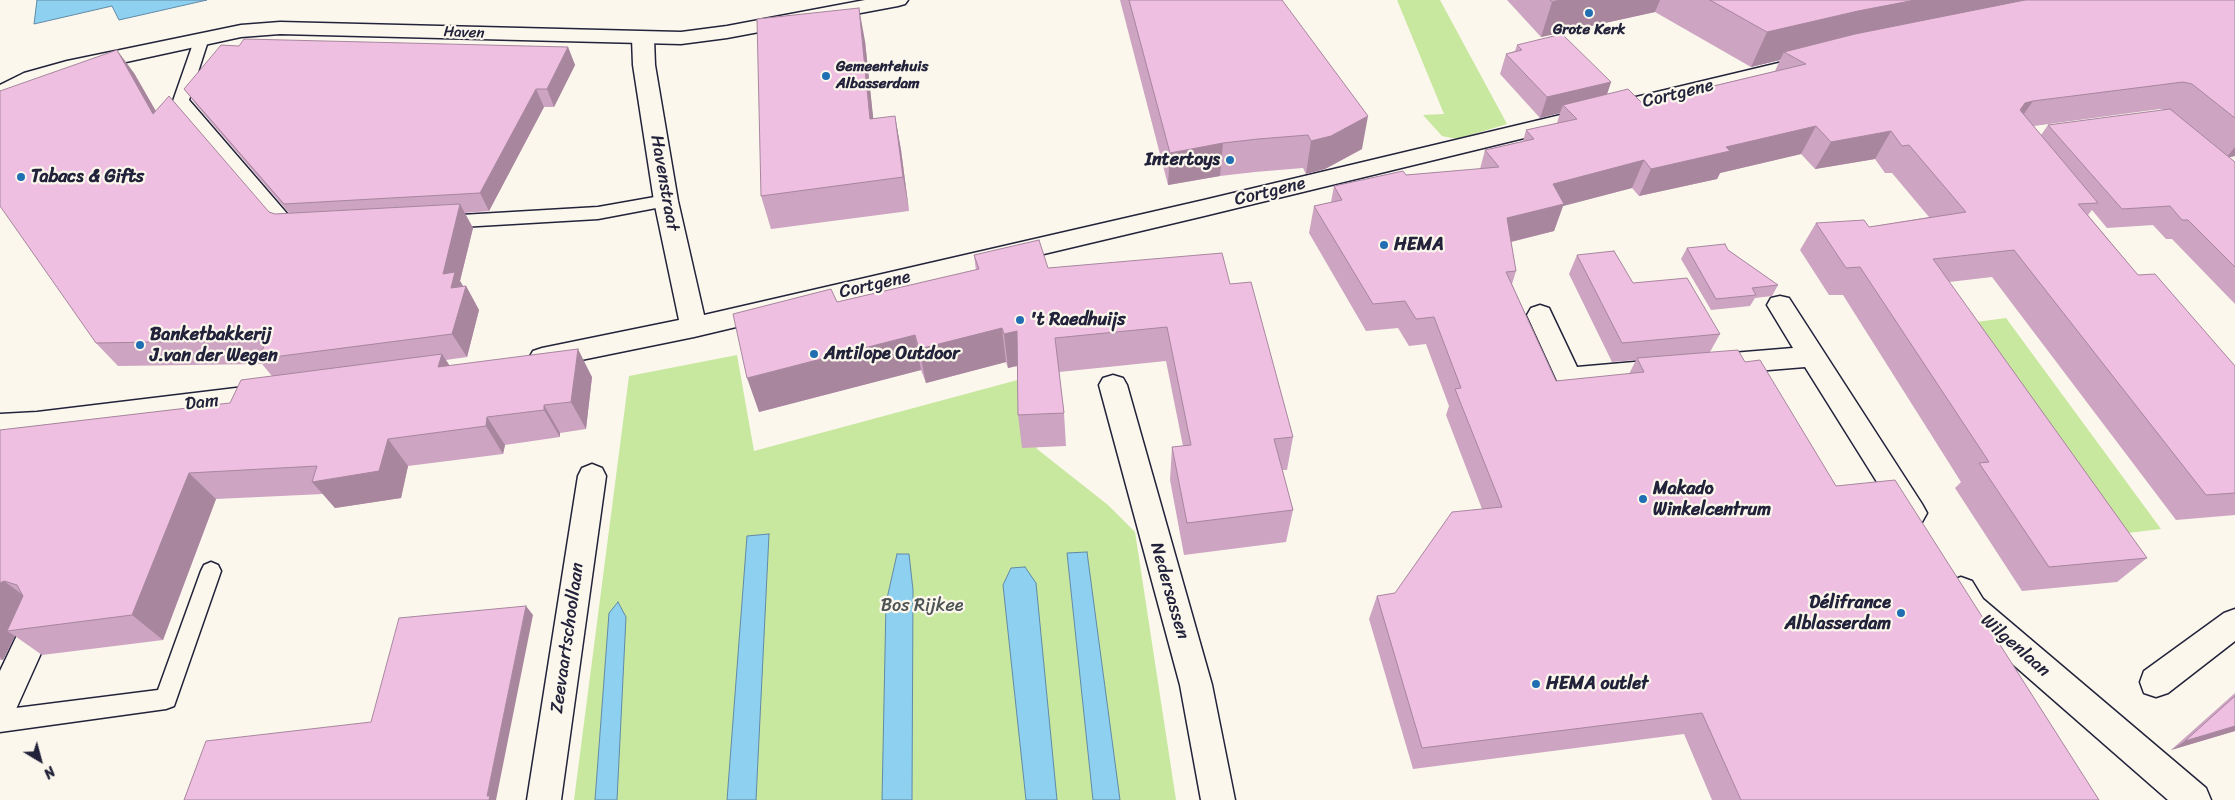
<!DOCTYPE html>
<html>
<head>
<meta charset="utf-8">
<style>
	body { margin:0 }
	#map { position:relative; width:2235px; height:800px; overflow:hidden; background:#fbf7ec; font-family:Sriracha,sans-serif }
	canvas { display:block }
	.north { position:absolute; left:15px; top:735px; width:50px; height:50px; -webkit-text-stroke:4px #fbf7ec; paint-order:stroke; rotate:143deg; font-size:14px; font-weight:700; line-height:20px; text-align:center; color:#22223b }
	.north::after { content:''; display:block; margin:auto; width:18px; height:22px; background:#22223b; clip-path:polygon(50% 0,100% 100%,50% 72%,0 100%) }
</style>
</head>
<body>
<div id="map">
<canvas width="2235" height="800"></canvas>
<div class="north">N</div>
</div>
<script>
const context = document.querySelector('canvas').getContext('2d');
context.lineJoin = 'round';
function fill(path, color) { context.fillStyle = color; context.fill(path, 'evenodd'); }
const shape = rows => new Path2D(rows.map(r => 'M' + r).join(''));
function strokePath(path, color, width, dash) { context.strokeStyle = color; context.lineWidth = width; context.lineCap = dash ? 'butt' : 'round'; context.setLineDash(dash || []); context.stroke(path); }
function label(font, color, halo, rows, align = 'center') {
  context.font = font + ' Sriracha,sans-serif'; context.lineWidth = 4.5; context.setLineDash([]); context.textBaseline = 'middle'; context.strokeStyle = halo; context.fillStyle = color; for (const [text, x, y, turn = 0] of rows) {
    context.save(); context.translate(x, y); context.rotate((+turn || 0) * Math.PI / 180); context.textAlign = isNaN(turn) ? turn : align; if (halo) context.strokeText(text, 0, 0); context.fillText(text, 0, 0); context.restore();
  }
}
const green = shape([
	[1397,0,1440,0,1507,124,1457,139,1442,136,1423,115,1444,114],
	[2006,318,2161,529,2095,537,1947,326],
	[737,355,754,451,1025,378,1037,449,1108,505,1135,532,1176,800,574,800,629,376]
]);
const water = shape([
	[37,0,207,0,119,20,112,6,34,24,37,0],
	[769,534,756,800,727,800,747,536,769,534],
	[1087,552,1120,800,1093,800,1067,553,1087,552],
	[897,554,909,554,913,590,912,800,882,800,886,603,897,554],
	[1025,567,1036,583,1057,800,1026,800,1003,585,1011,568,1025,567],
	[618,602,626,617,617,800,595,800,609,613,618,602]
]);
const lane = shape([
	[202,34,209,38,189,100,296,224,303,226,305,230,303,234,286,234,173,101,195,38,202,34],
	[666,195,672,197,674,201,672,205,598,219,444,228,438,226,436,222,438,218,444,216,598,207,666,195],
	[211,562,218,565,221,571,174,706,166,709,0,732,0,710,158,690,201,571,204,565,211,562]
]);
const street = shape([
	[643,32,650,34,654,38,655,65,678,201,704,315,1204,200,1812,55,1820,56,1823,61,1820,66,1204,216,694,337,542,368,533,365,529,358,533,351,542,348,679,320,654,201,633,65,632,38,636,34,643,32],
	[1780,296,1789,298,1922,504,1927,513,1922,522,1912,525,1902,522,1805,367,1708,375,1698,372,1695,365,1698,358,1708,355,1793,348,1767,305,1771,298,1780,296],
	[1540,305,1549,308,1577,367,1668,359,1678,362,1681,369,1678,376,1668,379,1569,388,1559,385,1527,315,1531,308,1540,305],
	[1113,375,1123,378,1127,385,1212,685,1235,800,1201,800,1180,685,1099,385,1103,378,1113,375],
	[269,384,279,387,283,395,279,403,269,406,37,434,0,436,0,414,37,412,269,384],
	[592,464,602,468,606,476,561,800,527,800,578,476,582,468,592,464],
	[1961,577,1972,581,1983,599,2206,788,2211,800,2168,800,1961,619,1946,591,1950,581,1961,577],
	[39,608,50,612,55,622,12,718,0,722,0,671,28,612,39,608],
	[2235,609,2235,641,2168,693,2156,697,2144,693,2140,682,2144,671,2224,613,2235,609]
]);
const secondary = shape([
	[865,0,908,0,905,4,898,6,727,38,681,44,280,34,241,37,71,74,40,83,0,100,0,85,24,73,67,61,241,25,280,22,681,32,727,26,865,0]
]);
const wall = shape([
	[1120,0,1282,0,1362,149,1325,169,1306,174,1303,168,1255,172,1220,176,1168,185],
	[1507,0,2235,0,2235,156,2229,157,2235,162,2235,304,2172,239,2166,239,2153,225,2107,228,2092,210,2088,215,2138,275,2235,366,2235,515,2176,520,1992,277,1949,282,2147,558,2117,582,2022,591,1955,488,1961,482,1843,295,1829,295,1800,250,1816,223,1869,227,1929,217,1892,173,1885,173,1875,159,1815,169,1801,154,1720,173,1717,179,1639,196,1632,188,1563,206,1554,231,1511,242,1516,271,1512,284,1556,381,1629,374,1636,360,1612,362,1569,274,1577,255,1633,283,1720,334,1710,352,1745,362,1836,486,2099,800,1712,800,1684,734,1413,769,1369,619,1377,596,1395,593,1482,509,1446,415,1449,406,1426,344,1409,346,1398,328,1366,331,1309,233,1314,206,1331,202,1334,186,1406,175,1480,169,1485,150,1523,141,1526,130,1557,123,1560,113,1540,118,1500,74,1506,54,1515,51,1517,45,1611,82,1607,94,1642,103,1775,71,1780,60,1751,67,1655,12,1541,37],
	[2160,109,2164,110,2048,125,2041,135,2034,126],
	[865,41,873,119,895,116,901,150,909,211,771,229,761,196],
	[239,46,568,47,575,65,554,107,544,107,489,211,464,213,473,228,460,281,463,287,466,286,479,310,467,357,446,360,450,366,592,377,586,429,560,433,560,437,505,445,503,454,408,466,401,498,335,508,323,494,216,499,163,640,42,655,15,636,3,660,0,660,0,430,230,403,272,376,262,364,118,366,96,343,134,73,156,111,269,212,275,214,289,213,197,106,184,89],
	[1687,248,1728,250,1778,285,1772,296,1755,298,1750,306,1711,310,1681,259],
	[974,255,1048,268,1230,284,1293,437,1287,470,1282,470,1293,510,1286,542,1184,555,1170,480,1172,447,1183,446,1166,361,1059,372,1064,413,1066,446,1022,448,1018,415,1018,366,1008,368,1006,362,926,383,921,370,759,412,837,302,976,270],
	[2235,693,2235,731,2171,750]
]);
const shadedWall = shape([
	[1560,0,1660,0,1655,12,1541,37,1552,2],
	[1915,0,2045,0,1784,52,1780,60,1751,67,1767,32,1858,11],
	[859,8,865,41,877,153,870,119],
	[568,47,575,65,554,107,547,89],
	[117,50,134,73,171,138,153,114],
	[1611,82,1604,103,1563,105,1560,113,1540,118,1547,97],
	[536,89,544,107,489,211,480,193],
	[2033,101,2014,128,2006,130,2025,103],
	[895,116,901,150,909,211,903,177],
	[1368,116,1362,149,1325,169,1306,174,1311,141],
	[1816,126,1801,154,1720,173,1717,179,1639,196,1651,169,1726,147],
	[1891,131,1875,159,1815,169,1831,142],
	[1223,143,1220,176,1168,185,1170,153],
	[2235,147,2235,156,2226,158],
	[1644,160,1632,188,1563,206,1554,231,1498,245,1507,218,1553,184],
	[460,204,473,228,460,281,465,289,466,286,479,310,467,357,452,334,443,274],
	[1002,328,1006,362,926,383,919,349],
	[1017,331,1020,365,1008,368,1004,334],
	[915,335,921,370,759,412,747,378],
	[578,349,592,377,586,429,571,402],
	[442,354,460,382,438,367],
	[544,405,560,433,560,437,544,410],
	[487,417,505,445,503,454,486,426],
	[388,439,408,466,401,498,335,508,312,482],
	[189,473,216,499,163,640,132,615],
	[4,581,38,606,7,631,15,636,3,660,0,657,0,583],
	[526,606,533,615,496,800,489,800,487,796],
	[2235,726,2235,731,2171,750,2185,741]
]);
const building = shape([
	[1129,0,1282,0,1368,116,1331,136,1311,141,1308,135,1258,139,1223,143,1170,153,1129,0],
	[1550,0,1560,0,1552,2,1550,0],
	[1710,0,1915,0,1858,11,1767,32,1710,0],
	[2025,0,2235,0,2235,118,2192,84,2183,82,2033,101,2025,103,2020,110,2098,203,2078,204,2138,275,2155,274,2235,366,2235,493,2206,495,2014,250,1933,259,2147,558,2049,567,1979,463,1989,462,1860,267,1846,268,1816,223,1864,220,1869,227,1966,212,1909,145,1902,146,1891,131,1831,142,1816,126,1726,147,1730,151,1651,169,1644,160,1553,184,1564,204,1507,218,1516,271,1506,272,1556,381,1644,372,1637,358,1738,350,1745,362,1760,360,1836,486,1895,480,2099,800,1741,800,1702,713,1422,748,1377,596,1395,593,1452,512,1502,507,1455,389,1461,388,1434,317,1416,319,1405,301,1373,304,1314,206,1342,200,1334,186,1403,171,1406,175,1499,167,1485,150,1534,139,1526,130,1577,119,1563,105,1628,89,1642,103,1806,64,1784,52,1855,34,2025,0],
	[859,8,870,119,895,116,903,177,761,196,757,19,859,8],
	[1562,34,1611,82,1547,97,1506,54,1522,50,1517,45,1562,34],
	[244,39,568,47,547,89,536,89,480,193,284,204,184,89,221,45,239,46,244,39],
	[117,50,153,114,169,96,269,212,275,214,460,204,443,274,455,272,451,288,466,286,452,334,258,359,267,340,96,343,0,206,0,91,117,50],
	[2170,109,2235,162,2235,267,2188,220,2182,220,2170,206,2122,209,2048,125,2170,109],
	[1039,240,1048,268,1222,253,1230,284,1251,282,1293,437,1274,439,1293,510,1187,523,1172,447,1191,445,1167,327,1055,338,1064,413,1018,415,1017,331,1004,334,1002,328,919,349,915,335,747,378,733,314,831,289,837,302,979,269,974,255,1039,240],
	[1725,244,1728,250,1778,285,1752,288,1756,295,1716,299,1687,248,1725,244],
	[1614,251,1633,283,1687,278,1720,334,1622,343,1577,255,1614,251],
	[578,349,571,402,544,405,544,410,487,417,486,426,388,439,379,471,312,482,317,466,189,473,132,615,7,631,23,596,17,585,4,581,0,583,0,430,230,403,241,380,442,354,438,367,578,349],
	[526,606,487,796,490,796,489,800,184,800,206,741,371,722,399,618,526,606],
	[2235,696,2235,726,2185,741,2235,696]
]);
const markers = [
	[1589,13,5,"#1f6fb2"],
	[826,76,5,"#1f6fb2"],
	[1230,160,5,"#1f6fb2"],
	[21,177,5,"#1f6fb2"],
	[1384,245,5,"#1f6fb2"],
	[1020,320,5,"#1f6fb2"],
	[140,345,5,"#1f6fb2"],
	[814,354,5,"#1f6fb2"],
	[1643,499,5,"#1f6fb2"],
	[1901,613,5,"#1f6fb2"],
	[1536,684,5,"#1f6fb2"]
];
const farPoinames = [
	["Grote Kerk",1589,30],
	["Gemeentehuis",836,67,"left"],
	["Albasserdam",836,84,"left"]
];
const farStreetnames = [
	["Haven",464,33,2]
];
const streetNames = [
	["Cortgene",1678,94,-14],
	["Havenstraat",664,183,80],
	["Cortgene",1270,192,-14],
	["Cortgene",875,285,-13],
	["Dam",202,403,-7],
	["Nedersassen",1169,591,74],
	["Zeevaartschoollaan",568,638,-82],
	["Wilgenlaan",2015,646,41]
];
const poiNames = [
	["Intertoys",1220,160,"right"],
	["Tabacs & Gifts",31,177],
	["HEMA",1394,245],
	["'t Raedhuijs",1030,320],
	["Banketbakkerij",150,335],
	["J.van der Wegen",150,356],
	["Antilope Outdoor",824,354],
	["Makado",1653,489],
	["Winkelcentrum",1653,510],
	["Délifrance",1891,603,"right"],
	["Alblasserdam",1891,624,"right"],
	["HEMA outlet",1546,684]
];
const parkNames = [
	["Bos Rijkee",922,606]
];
fill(green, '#c8e79f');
fill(water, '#8dd0ef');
strokePath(water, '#628aa7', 1);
strokePath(lane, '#22223b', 3);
strokePath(street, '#22223b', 3);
strokePath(secondary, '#22223b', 3);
fill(lane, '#fbf7ec');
fill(street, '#fbf7ec');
fill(secondary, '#fbf7ec');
fill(wall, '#cda4c2');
fill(shadedWall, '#a7869e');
fill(building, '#eebfe1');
strokePath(building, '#a7869e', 1);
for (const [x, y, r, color] of markers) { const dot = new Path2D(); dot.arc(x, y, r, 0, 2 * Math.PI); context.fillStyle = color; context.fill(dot); strokePath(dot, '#fbf7ec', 2); }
label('bold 15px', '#22223b', '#fbf7ec', farPoinames);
label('15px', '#22223b', '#fbf7ec', farStreetnames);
label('18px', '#22223b', '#fbf7ec', streetNames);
label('bold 18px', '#22223b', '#fbf7ec', poiNames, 'left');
label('18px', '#4c5354', '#fbf7ec', parkNames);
</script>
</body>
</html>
